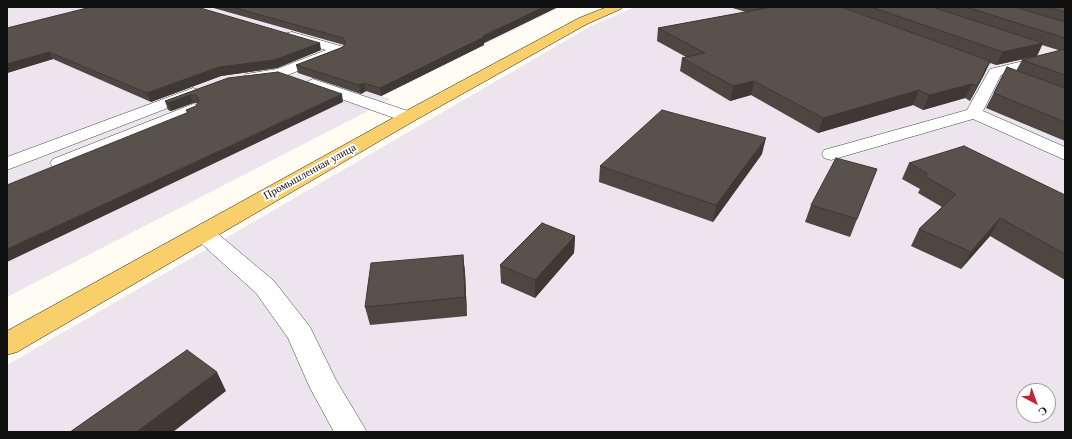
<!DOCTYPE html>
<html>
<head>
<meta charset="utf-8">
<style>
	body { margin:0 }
	#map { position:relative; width:1072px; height:439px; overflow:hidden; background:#fffcf3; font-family:"Times New Roman",serif }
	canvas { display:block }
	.frame { position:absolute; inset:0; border:8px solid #101010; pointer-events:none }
	.north { position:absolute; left:1016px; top:383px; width:40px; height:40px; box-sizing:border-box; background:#fff; border:1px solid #9f9f9f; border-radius:50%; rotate:139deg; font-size:11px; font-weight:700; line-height:16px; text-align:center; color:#101010 }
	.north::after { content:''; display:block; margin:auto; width:14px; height:18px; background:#c22635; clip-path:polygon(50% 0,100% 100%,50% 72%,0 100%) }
</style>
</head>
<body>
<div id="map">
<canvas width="1072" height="439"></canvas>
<div class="frame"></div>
<div class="north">С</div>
</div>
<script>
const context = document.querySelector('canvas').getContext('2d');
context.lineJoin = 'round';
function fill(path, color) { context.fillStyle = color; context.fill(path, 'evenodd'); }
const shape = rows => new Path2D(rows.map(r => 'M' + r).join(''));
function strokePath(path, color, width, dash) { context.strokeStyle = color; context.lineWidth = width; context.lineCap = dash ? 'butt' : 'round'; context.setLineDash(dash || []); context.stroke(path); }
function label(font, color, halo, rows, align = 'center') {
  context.font = font + ' "Times New Roman",serif'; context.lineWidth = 4; context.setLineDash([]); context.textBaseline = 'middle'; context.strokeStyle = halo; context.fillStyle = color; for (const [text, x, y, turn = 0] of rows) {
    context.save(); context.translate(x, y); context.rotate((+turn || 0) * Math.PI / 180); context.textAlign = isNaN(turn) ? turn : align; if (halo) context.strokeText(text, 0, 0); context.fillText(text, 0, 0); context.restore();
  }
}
const industrial = shape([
	[7,7,560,7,382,96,391,99,7,297],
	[635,7,1065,7,1065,432,7,432,7,365,591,26],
	[1024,391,1048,391,1048,415,1024,415]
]);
const minor = shape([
	[292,32,344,47,346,50,344,53,285,76,251,82,246,80,243,77,246,74,277,69,326,50,287,39,286,36,287,33,292,32],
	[1065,51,1065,59,1001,75,983,111,1065,147,1065,160,973,119,831,160,824,158,822,154,824,150,967,110,990,69,1065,51],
	[313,79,414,113,416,117,414,121,408,122,402,121,308,87,305,84,308,81,313,79],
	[193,88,199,90,201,93,199,96,7,170,7,157,193,88],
	[193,104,199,105,201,109,199,113,67,167,60,169,53,167,50,163,53,159,193,104],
	[203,226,211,228,274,281,310,327,336,380,367,432,334,432,310,388,288,338,256,293,195,238,192,233,195,228,203,226]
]);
const major = shape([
	[607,7,623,7,621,9,587,24,414,121,17,352,7,355,7,331,402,113,579,18,607,7]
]);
const wall = shape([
	[210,7,558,7,484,43,484,45,381,96,366,91,361,94,298,73,296,65,343,47,344,45],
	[729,7,1065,7,1065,141,986,108,1007,67,1016,71,1022,60,1061,50,1058,50,1042,45,1037,56,996,65,990,63,970,101,965,98,923,110,913,105,818,133,751,95,730,101,680,71,682,58,686,57,657,41,658,28,746,12],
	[7,28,321,50,277,68,221,76,151,102,53,59,7,73],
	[228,78,343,102,187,113,186,110,196,106,198,103,193,103,171,111,168,110,165,101],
	[762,154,713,222,599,182,600,166],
	[909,163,1065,195,1065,280,990,236,961,269,911,246,919,229,942,207,918,193,920,189,902,179],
	[877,169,850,237,805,222,811,205],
	[575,236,574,253,535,298,501,283,500,265],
	[463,255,465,273,467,316,370,325,365,307]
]);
const shadedWall = shape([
	[544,7,558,7,484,43,484,45,381,96,380,88,483,36],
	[320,43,321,50,277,68,221,76,151,102,147,93,219,67],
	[1043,43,1037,56,996,65,1003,52],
	[49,52,53,59,7,73,7,64],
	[990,61,984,75,970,101,977,86],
	[754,81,751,95,730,101,733,86],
	[364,83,366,91,361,94,359,85],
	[972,84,965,98,923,110,929,95],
	[919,90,913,105,818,133,823,118],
	[342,94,343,102,7,262,7,249],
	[190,95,193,103,171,111,168,103],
	[766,138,762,154,713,222,716,205],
	[1000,218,990,236,961,269,971,252],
	[575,236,574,253,535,298,535,280],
	[463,255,465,273,467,316,465,297],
	[217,372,226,391,173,432,136,432]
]);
const building = shape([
	[91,7,197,7,320,43,274,60,219,67,147,93,49,52,7,64,7,28,91,7],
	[232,7,544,7,483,36,484,37,380,88,364,83,359,85,296,65,343,47,346,42,343,38,232,7],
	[772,7,841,7,990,61,977,86,972,84,929,95,919,90,823,118,754,81,733,86,682,58,705,53,658,28,772,7],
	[871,7,932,7,1043,43,1003,52,871,7],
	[966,7,1015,7,1065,22,1065,38,966,7],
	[1048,7,1065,7,1065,12,1048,7],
	[1065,49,1065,75,1022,60,1065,49],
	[1007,67,1065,88,1065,122,994,93,1007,67],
	[278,72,342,94,7,249,7,185,189,112,186,110,196,106,199,100,196,95,190,95,168,103,165,101,228,78,278,72],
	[662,110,766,138,716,205,600,166,662,110],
	[964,146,1065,195,1065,254,1000,218,971,252,919,229,956,194,926,177,927,173,909,163,964,146],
	[836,158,877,169,857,219,811,205,836,158],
	[542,223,575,236,535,280,500,265,542,223],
	[463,255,465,297,365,307,371,263,463,255],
	[187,350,217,372,136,432,70,432,187,350]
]);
const streetNames = [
	["Промышленная улица",310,172,-29]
];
fill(industrial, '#ede5ee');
strokePath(minor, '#434343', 1);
strokePath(major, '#212121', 1);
fill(minor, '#fff');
fill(major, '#f8cf6a');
fill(wall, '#4d4641');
fill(shadedWall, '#3e3935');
fill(building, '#59514c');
strokePath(building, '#3e3935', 1);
label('11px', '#101010', '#fff', streetNames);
</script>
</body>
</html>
